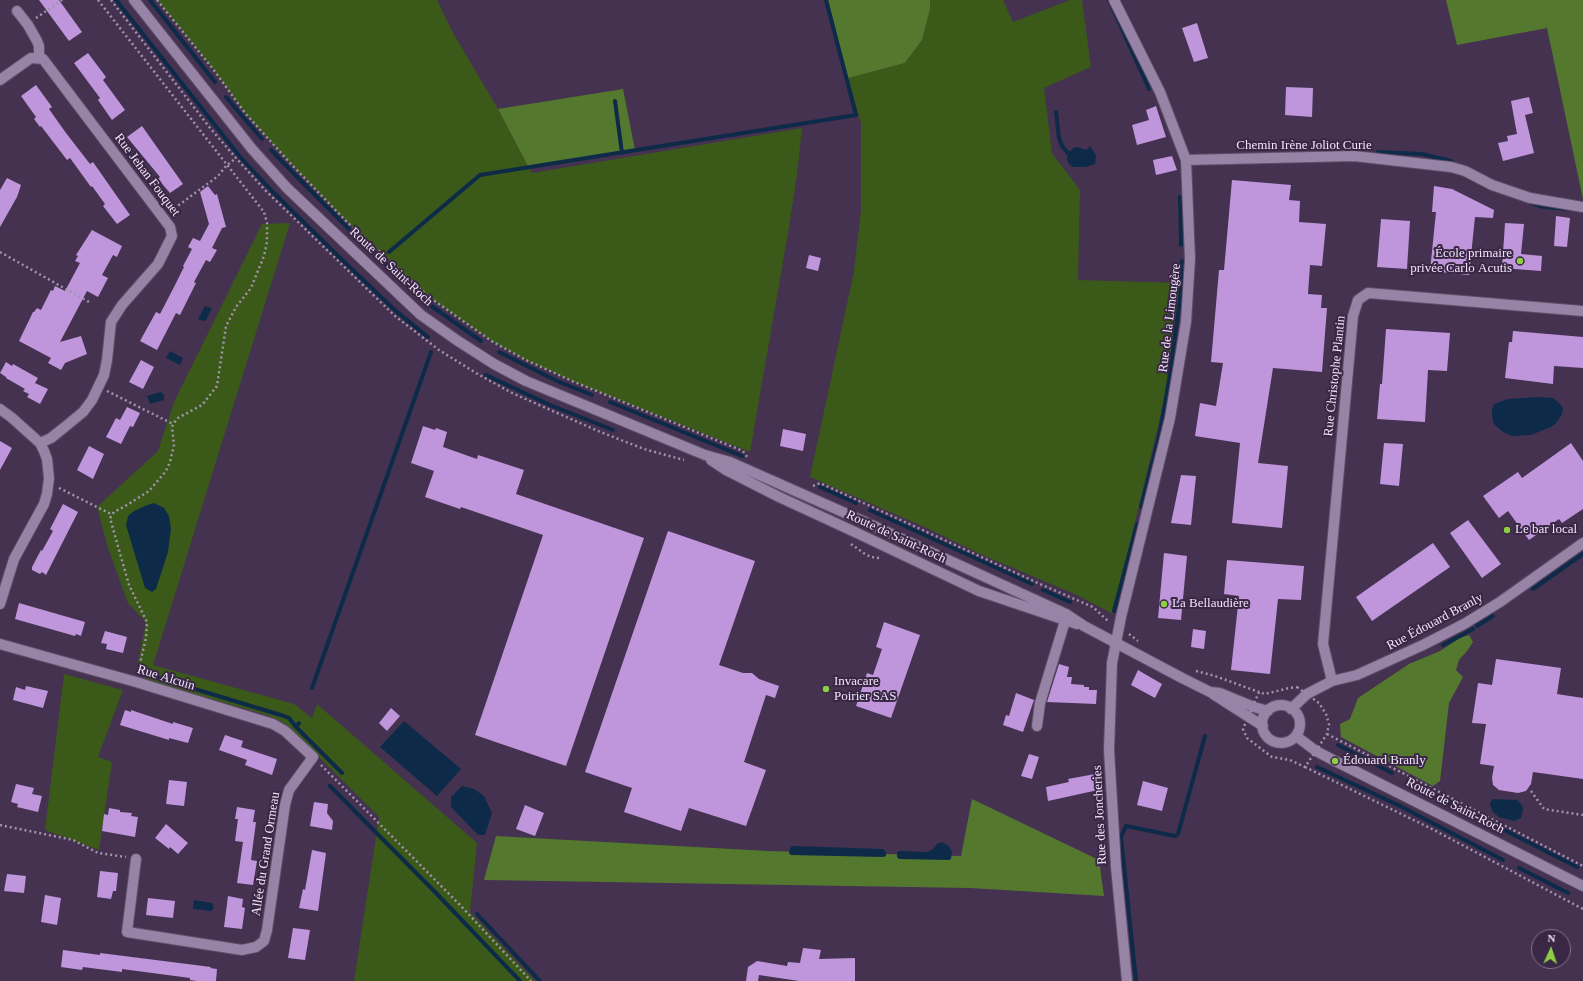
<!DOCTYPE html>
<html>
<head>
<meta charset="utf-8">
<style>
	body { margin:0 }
	#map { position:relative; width:1583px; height:981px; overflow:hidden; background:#443250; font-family:Georgia,serif }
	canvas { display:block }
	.north { position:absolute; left:1531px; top:929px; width:40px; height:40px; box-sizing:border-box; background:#392745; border:1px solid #83738d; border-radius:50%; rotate:3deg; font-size:11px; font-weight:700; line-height:16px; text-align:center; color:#f1e6fa }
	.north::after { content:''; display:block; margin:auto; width:14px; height:18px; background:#8ece43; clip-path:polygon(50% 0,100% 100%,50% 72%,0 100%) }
</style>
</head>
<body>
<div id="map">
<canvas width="1583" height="981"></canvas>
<div class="north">N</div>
</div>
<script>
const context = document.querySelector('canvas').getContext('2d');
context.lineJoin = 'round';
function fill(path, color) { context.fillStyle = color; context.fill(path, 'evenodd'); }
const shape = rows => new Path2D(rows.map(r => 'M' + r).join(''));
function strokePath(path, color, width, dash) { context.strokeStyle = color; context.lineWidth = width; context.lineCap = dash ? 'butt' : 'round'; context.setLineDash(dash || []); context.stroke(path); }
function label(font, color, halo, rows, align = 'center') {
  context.font = font + ' Georgia,serif'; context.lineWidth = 4; context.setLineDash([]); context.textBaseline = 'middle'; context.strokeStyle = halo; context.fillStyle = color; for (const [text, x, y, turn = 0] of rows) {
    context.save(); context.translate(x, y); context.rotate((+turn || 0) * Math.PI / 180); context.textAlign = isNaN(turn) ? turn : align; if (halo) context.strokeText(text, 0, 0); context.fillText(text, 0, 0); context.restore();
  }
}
const green = shape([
	[157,0,437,0,453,33,498,109,532,173,802,128,797,175,789,227,750,452,572,381,526,360,493,342,429,297,348,223,291,164,245,113,213,69],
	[930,0,1003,0,1013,22,1070,0,1082,0,1091,67,1044,88,1052,153,1080,190,1078,280,1184,283,1169,380,1113,614,1077,595,980,554,929,529,810,477,854,271,861,210,861,123,848,78,905,63,922,40,930,9],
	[290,223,153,665,294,704,312,718,317,704,477,843,470,912,535,981,354,981,379,817,286,724,267,715,146,680,137,667,146,622,128,603,108,548,97,507,158,451,174,402,262,224],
	[64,674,123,690,98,757,112,762,99,850,45,830]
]);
const forest = shape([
	[828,0,930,0,930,9,922,40,905,63,848,78],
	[1446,0,1583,0,1583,199,1547,28,1457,45],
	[623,89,635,150,529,168,498,109],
	[1469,635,1473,642,1467,651,1459,660,1456,670,1463,677,1449,703,1440,781,1433,786,1341,737,1340,724,1350,719,1358,698,1409,664,1440,651,1460,638],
	[972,799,1099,860,1104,896,970,888,484,880,496,836,768,851,961,856]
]);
const water = shape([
	[1090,146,1096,155,1095,164,1086,167,1073,167,1069,164,1067,160,1068,153,1073,148,1077,147,1086,150],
	[205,306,212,308,206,320,203,321,198,319],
	[170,351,183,358,180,365,166,358],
	[161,392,164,395,164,400,150,404,147,396],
	[1539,397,1553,398,1559,403,1563,408,1562,414,1557,422,1551,427,1531,435,1512,436,1503,432,1494,424,1492,416,1492,410,1494,404,1508,399],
	[154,503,164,508,169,516,171,529,168,552,156,589,152,592,145,588,126,525,128,516,134,511,145,506],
	[404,721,461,769,437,796,380,747],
	[462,786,474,789,484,796,492,813,485,835,478,835,451,807,451,797],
	[1493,799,1517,800,1522,805,1523,810,1521,818,1514,821,1499,817,1493,812,1491,808,1490,803],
	[942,842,949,846,952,852,951,859,949,860,899,859,897,857,897,852,899,851,927,852,932,850,938,843],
	[792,846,883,849,886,852,886,856,883,857,791,855,789,853,790,848],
	[194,900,212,903,214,908,211,911,193,909]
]);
const stream = shape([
	[116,0,241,158,272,191,338,256,397,312,428,337],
	[150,0,215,82],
	[1109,0,1149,89],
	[226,97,262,139],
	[615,101,622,153],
	[1056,112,1059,138,1062,146,1068,153],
	[271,150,302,182,370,250],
	[1378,152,1422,154,1451,161],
	[1180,197,1181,245],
	[1531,203,1544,207,1569,209],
	[389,252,480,175,856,115,826,0],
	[378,257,430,305,481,341],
	[499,352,557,381,592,395],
	[486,375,550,405,613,430],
	[610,402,742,456],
	[820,487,856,503],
	[1141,507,1160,432,1169,380,1180,299,1182,261],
	[870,510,1032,584],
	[1533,589,1583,554],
	[1043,590,1070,602],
	[1114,611,1137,524],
	[1477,626,1493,616],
	[1443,645,1473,629],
	[152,676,284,716,289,718,296,727],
	[312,688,431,352],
	[299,723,296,727,342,773],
	[1338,745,1392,773],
	[1317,767,1400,806,1503,860],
	[1408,781,1577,867],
	[330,786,437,894,520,981],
	[1519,868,1568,893],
	[477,914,540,981],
	[1136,981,1121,837,1126,826,1175,836,1178,834,1205,736]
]);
const building = shape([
	[39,0,59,0,82,32,69,41],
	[1197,23,1208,58,1194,62,1182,28],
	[88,53,106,77,103,80,125,110,112,120,98,100,100,98,74,63],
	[36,85,52,107,49,109,66,133,90,164,93,162,130,215,117,224,103,206,105,204,92,186,91,187,70,158,67,160,41,126,40,127,34,119,36,117,21,96],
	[1286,87,1313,88,1312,117,1285,115],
	[1529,97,1533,113,1525,115,1534,153,1503,161,1498,143,1508,141,1507,136,1517,134,1511,101],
	[1156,106,1166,137,1137,145,1132,125,1149,120,1146,110],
	[142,126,183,184,170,193,158,179,160,177,127,137],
	[1172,156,1177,170,1156,175,1153,160],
	[7,178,21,185,17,197,0,227,0,190],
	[1232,180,1291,185,1289,200,1300,201,1299,222,1326,224,1322,266,1310,265,1308,294,1322,295,1321,308,1327,308,1322,372,1273,368,1258,463,1288,466,1282,528,1232,523,1240,443,1195,436,1200,403,1216,406,1223,363,1211,362,1219,270,1224,270],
	[208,186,215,195,217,194,226,227,222,228,212,248,217,250,210,262,206,260,194,282,196,283,180,315,176,313,157,350,140,341,156,312,160,314,174,287,184,267,183,266,192,249,188,247,193,238,200,241,209,224,200,192],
	[1434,186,1452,189,1494,210,1493,218,1475,217,1469,275,1430,271,1436,212,1432,212],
	[1556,216,1570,218,1567,247,1554,246],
	[1381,219,1410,221,1407,269,1377,267],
	[1505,223,1524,224,1521,254,1542,256,1541,271,1502,268],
	[92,230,122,246,117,257,113,255,102,275,108,278,98,297,87,291,60,342,81,336,87,354,65,363,61,370,48,363,51,358,19,341,33,312,34,312,37,308,41,310,51,290,53,291,55,286,65,291,80,263,75,261,78,256,76,255],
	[809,255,821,258,818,271,806,268],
	[1386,329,1450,333,1447,371,1428,370,1425,422,1377,419,1380,384,1382,384],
	[1513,331,1583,337,1583,368,1554,366,1553,384,1505,378,1509,342,1512,342],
	[141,360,154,367,143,389,129,382],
	[6,362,12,366,13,364,38,378,35,383,48,389,40,404,27,397,29,394,23,391,25,389,6,378,6,377,0,373],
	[127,407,140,413,133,427,130,426,121,444,106,437,116,418,120,420],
	[423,426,435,430,436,428,447,432,443,447,477,459,478,455,524,470,516,494,644,538,566,766,475,735,543,535,461,507,460,509,425,497,434,471,411,463],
	[783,429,806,434,803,451,780,446],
	[0,441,12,448,0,470],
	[1384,443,1403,444,1399,486,1380,484],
	[1571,443,1583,461,1583,509,1562,523,1559,519,1529,540,1508,511,1499,518,1483,496,1518,472,1522,478],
	[89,446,104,454,93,479,77,470],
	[1181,475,1196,476,1191,525,1171,523],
	[63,504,78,512,46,575,42,572,40,574,32,570,32,567,41,550,42,551,53,531,50,529],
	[1468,520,1501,564,1482,578,1450,533],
	[668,531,755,561,719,665,743,673,752,673,759,679,779,686,775,698,766,695,744,762,766,770,746,826,689,808,681,831,624,812,632,788,585,772],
	[1433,543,1450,567,1372,621,1356,597],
	[1164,553,1187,556,1181,620,1158,618],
	[1227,560,1304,566,1301,600,1278,599,1270,674,1231,670,1239,596,1224,594],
	[19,603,85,622,81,636,76,634,75,636,15,619],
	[884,622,920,635,891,718,856,706,867,673,873,675,882,649,876,647],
	[1193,629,1206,631,1204,649,1191,647],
	[105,631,127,637,123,653,106,649,107,644,101,643],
	[1496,659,1561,668,1557,694,1583,698,1583,779,1533,772,1531,784,1526,791,1518,793,1499,790,1493,785,1492,778,1494,766,1480,764,1486,724,1472,723,1478,683,1492,685],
	[1059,664,1069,667,1067,677,1072,677,1071,684,1084,685,1084,687,1089,687,1089,690,1097,690,1096,704,1047,702],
	[1138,670,1162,684,1155,698,1131,685],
	[26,686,48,691,43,708,13,700,16,687,25,690],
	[1016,693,1034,700,1023,732,1003,725,1006,715,1009,716],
	[391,708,400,716,387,731,379,723],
	[125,710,131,712,131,710,173,724,173,722,193,728,188,743,169,738,169,740,120,725],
	[225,735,243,741,241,747,277,759,272,775,245,765,247,760,219,750],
	[1029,754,1039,757,1032,779,1021,776],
	[1095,774,1098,790,1048,801,1046,787,1069,782,1068,779],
	[169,780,187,782,184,806,166,804],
	[1143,781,1168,788,1162,811,1137,805],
	[16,784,34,788,32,794,42,796,38,812,17,807,18,804,11,802],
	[314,802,328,804,327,813,333,821,332,830,310,826],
	[525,805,544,813,535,836,516,829],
	[237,807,255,810,253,822,256,822,251,860,257,861,253,885,237,883,243,842,235,841,238,819,235,819],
	[109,808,120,810,120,812,132,813,131,816,138,817,135,837,102,831,104,814,108,815],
	[166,824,188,843,178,854,170,847,169,849,155,838],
	[312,850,326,853,318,911,299,908,303,889,305,890],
	[100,871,118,873,116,891,113,891,111,899,97,897],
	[7,874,26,876,24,893,4,891],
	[45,895,61,898,57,925,41,922],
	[228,896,243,899,242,907,245,908,242,929,224,927],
	[148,898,175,901,173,918,146,915],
	[293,928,310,930,305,960,288,958],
	[803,948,821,950,819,959,855,958,855,981,799,981,759,975,758,981,746,981,748,967,757,961,787,966,788,962,800,963],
	[63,950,100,955,100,953,211,967,210,968,217,969,216,981,197,981,190,980,190,978,122,969,122,972,83,967,82,970,61,967]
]);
const path = shape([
	[98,0,264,212,267,223,267,242,264,256,251,288,236,307,226,326,217,386,202,405,178,418,173,424,172,427,174,445,170,462,166,471,149,491,127,505,114,512,110,518,129,585,147,622,146,638,138,672],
	[111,0,210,128,236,158,265,190,395,316,439,350,476,373,512,393,598,431,644,449,684,460],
	[157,0,213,69,245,113,291,164,348,223,429,297,493,342,526,360,572,381,743,451,748,458],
	[36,18,62,0],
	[173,213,175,211,175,208,218,176,226,166,236,158],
	[0,252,89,302],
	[107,391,173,424],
	[813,486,820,483,1040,584,1093,607,1108,621],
	[59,488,111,514],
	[851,544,865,554,871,557,880,558],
	[1129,634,1138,641],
	[1196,671,1215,676,1259,692],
	[1297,687,1319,703,1326,714,1329,724,1327,734,1305,767,1290,760,1272,757,1247,738,1243,729,1259,692,1265,694,1289,688,1297,687],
	[1327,734,1583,866],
	[321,765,460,905,531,981],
	[1305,767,1432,829,1583,909],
	[1531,791,1544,809,1583,815],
	[0,825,73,840,98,853,126,857]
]);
const minor = shape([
	[134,0,252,149,287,188,421,315,458,341,494,364,526,381,705,455,730,462,863,521,1066,614,1084,626,1182,678,1210,692,1220,693,1254,707,1268,711],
	[1114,0,1160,92,1186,160,1190,259,1186,322,1170,418,1121,617,1112,663,1109,750,1116,867,1127,981],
	[17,11,28,25,37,41,39,46,39,58],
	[0,80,31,58,43,59,170,227,172,236,158,264,122,305,111,322,107,360,104,375,92,400,83,412,66,426,51,438,40,443,44,451,47,459,49,478,47,494,44,504,14,559,0,604],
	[1186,160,1354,156,1451,167,1465,171,1492,185,1530,198,1583,207],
	[0,409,11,417,40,443],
	[711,460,726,470,777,496,857,533,979,591,1077,624],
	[0,644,136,682,273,724,285,731,313,757,289,790,285,805,267,930,264,941,256,947,242,950,127,932,136,859],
	[1332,681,1323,644,1353,316,1358,300,1368,293,1583,311],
	[1213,694,1263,726],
	'1262 724a19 19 0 1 1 38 0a19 19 0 1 1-38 0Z',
	[1291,709,1307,694,1332,681,1357,675,1423,645,1464,624,1500,602,1583,543],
	[1037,726,1040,703,1065,621],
	[1296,736,1316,751,1335,761,1583,886]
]);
const markers = [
	[1520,261,4,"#8ece43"],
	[1507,530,4,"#8ece43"],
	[1164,604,4,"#8ece43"],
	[826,689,4,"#8ece43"],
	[1335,761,4,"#8ece43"]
];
const streetNames = [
	["Chemin Irène Joliot Curie",1304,146],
	["Rue Jehan Fouquet",147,175,53],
	["Route de Saint-Roch",391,267,43],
	["Rue de la Limougère",1170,318,-83],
	["Rue Christophe Plantin",1335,376,-84],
	["Route de Saint-Roch",896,537,25],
	["Rue Édouard Branly",1435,622,-28],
	["Rue Alcuin",166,678,17],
	["Route de Saint-Roch",1455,806,27],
	["Rue des Joncheries",1100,815,-93],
	["Allée du Grand Ormeau",266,854,-81]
];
const poiNames = [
	["École primaire",1512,254,"right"],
	["privée Carlo Acutis",1512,269,"right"],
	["Le bar local",1515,530],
	["La Bellaudière",1172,604],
	["Invacare",834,682],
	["Poirier SAS",834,697],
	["Édouard Branly",1343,761]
];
fill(green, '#3b5918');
fill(forest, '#55782f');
fill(water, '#0d2b49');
strokePath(stream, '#0d2b49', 4);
fill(building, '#bf96dc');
strokePath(minor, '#5e4e68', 12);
strokePath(path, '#a294ac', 2.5, [2, 3]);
strokePath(minor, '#9783a6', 10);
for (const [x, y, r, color] of markers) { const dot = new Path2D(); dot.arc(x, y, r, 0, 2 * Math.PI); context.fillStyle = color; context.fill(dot); strokePath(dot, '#392745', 1.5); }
label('13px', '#f1e6fa', '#392745', streetNames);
label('13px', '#f1e6fa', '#392745', poiNames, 'left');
</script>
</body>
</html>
